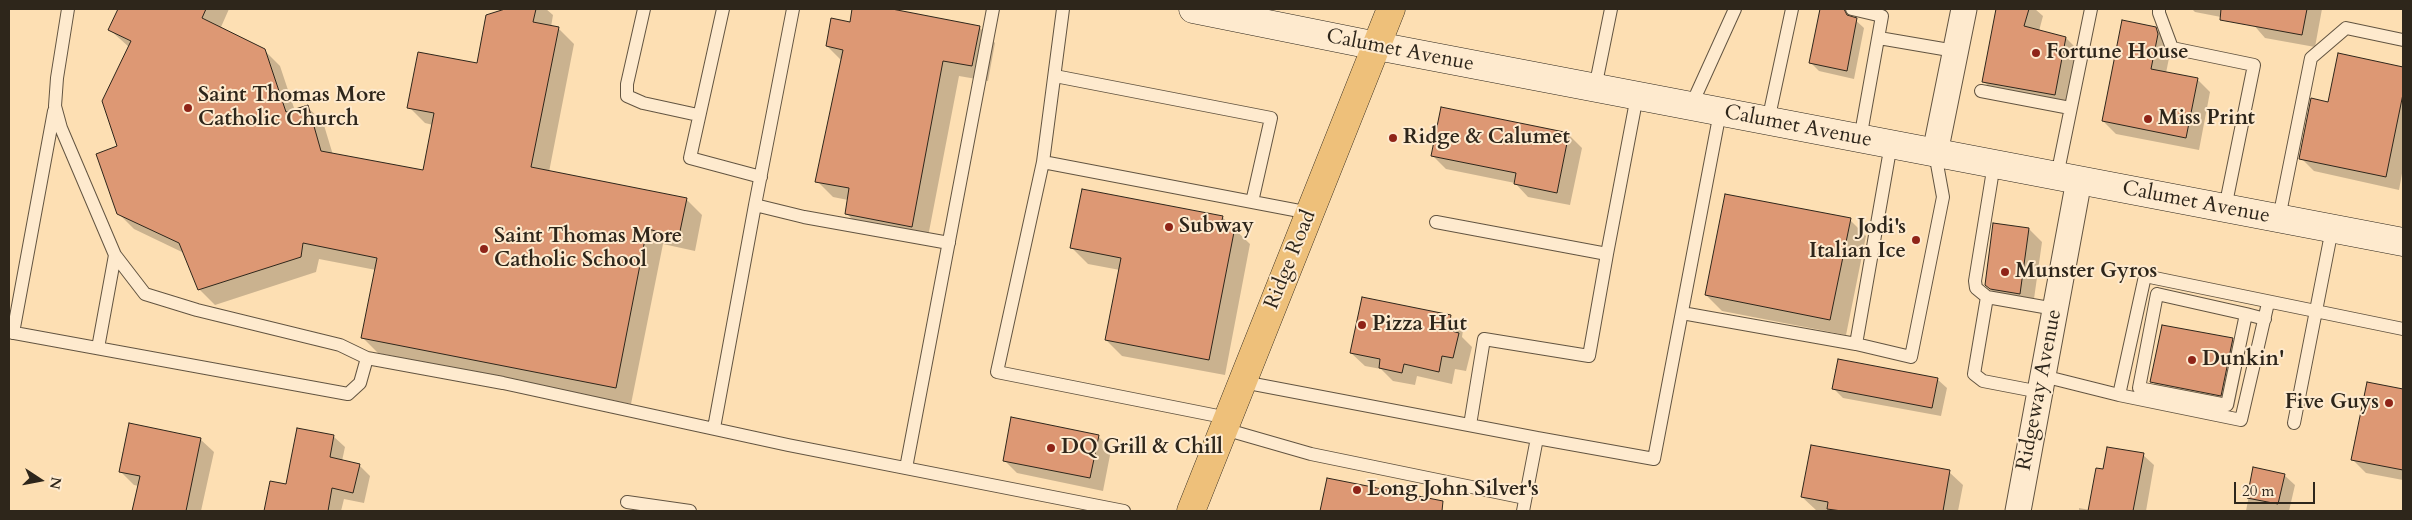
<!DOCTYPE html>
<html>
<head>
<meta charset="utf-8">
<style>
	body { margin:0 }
	#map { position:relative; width:2412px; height:520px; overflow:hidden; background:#fddfb3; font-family:Cardo,serif }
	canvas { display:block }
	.frame { position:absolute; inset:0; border:10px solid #2e261b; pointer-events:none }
	.north { position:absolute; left:15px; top:455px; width:50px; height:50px; -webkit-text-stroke:4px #feeace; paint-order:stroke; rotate:101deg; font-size:14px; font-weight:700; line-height:20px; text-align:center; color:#2e261b }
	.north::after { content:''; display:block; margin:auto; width:18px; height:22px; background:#2e261b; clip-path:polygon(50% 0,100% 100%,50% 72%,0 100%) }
	.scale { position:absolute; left:2234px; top:482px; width:81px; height:22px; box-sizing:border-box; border:2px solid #2e261b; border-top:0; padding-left:6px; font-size:15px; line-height:18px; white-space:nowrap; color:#2e261b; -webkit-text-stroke:4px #feeace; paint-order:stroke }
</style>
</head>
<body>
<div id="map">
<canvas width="2412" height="520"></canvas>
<div class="frame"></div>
<div class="north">N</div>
<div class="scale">20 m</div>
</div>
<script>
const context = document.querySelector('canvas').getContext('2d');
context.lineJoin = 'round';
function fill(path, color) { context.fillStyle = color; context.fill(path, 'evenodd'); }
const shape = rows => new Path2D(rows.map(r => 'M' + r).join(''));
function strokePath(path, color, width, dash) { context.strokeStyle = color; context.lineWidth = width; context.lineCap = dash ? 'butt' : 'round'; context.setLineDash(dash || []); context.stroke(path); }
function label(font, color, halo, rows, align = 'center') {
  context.font = font + ' Cardo,serif'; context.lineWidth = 4; context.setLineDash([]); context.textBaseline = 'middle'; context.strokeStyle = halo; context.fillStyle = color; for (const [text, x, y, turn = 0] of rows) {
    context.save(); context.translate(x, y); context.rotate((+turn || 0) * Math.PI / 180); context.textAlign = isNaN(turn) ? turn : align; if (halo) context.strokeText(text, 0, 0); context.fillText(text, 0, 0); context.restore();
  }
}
const shadow = shape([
	[120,9,229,9,221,27,264,50,280,66,295,111,307,107,323,122,333,155,424,171,433,125,425,123,409,107,478,65,487,16,509,9,546,9,553,15,551,27,558,28,574,44,549,172,686,199,702,215,695,251,663,244,631,404,378,353,362,337,376,270,319,259,316,272,215,305,199,289,184,253,134,229,118,213,119,147,129,47,110,30],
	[853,9,886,9,979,27,995,43,988,81,959,76,927,242,862,229,846,213,848,200,833,197,817,181,842,61,827,46,851,23],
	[1822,9,1868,9,1858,9,1851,16,1864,28,1854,79,1819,71,1811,63],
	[1998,9,2035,9,2043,16,2039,31,2066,38,2079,51,2068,108,1997,94,1983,81],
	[2192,9,2322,9,2315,47,2265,38,2252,23,2195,12],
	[2155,28,2168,42,2171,48,2166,73,2197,79,2210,92,2199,150,2116,134,2103,121],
	[2339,54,2403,68,2403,168,2399,190,2314,171,2301,158,2329,103],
	[1569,135,1582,148,1570,205,1528,197,1515,183,1446,169,1432,155],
	[1222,217,1250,244,1225,375,1122,356,1106,340,1120,270,1088,264,1072,248],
	[1850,220,1866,236,1846,335,1722,311,1706,295],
	[2029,229,2042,242,2033,306,1999,298,1986,284],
	[1450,316,1463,330,1462,337,1472,347,1466,371,1455,369,1452,384,1417,376,1415,385,1393,381,1381,369,1365,366,1351,353],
	[2232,339,2245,352,2234,408,2165,395,2152,381],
	[1937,379,1947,388,1941,416,1843,398,1833,388],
	[2368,383,2403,391,2403,480,2366,473,2353,460],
	[333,436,345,447,342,461,359,465,370,476,364,503,344,499,341,511,265,511,271,482,287,486],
	[1098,436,1111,450,1103,491,1017,473,1004,460],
	[200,439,214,452,201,511,134,511,139,486,134,485,121,472],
	[2143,455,2154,465,2146,511,2079,511,2079,508,2090,510,2104,471],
	[2254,469,2284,475,2295,485,2289,511,2246,511],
	[1949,472,1963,485,1958,511,1824,511,1816,510,1802,497],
	[1328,480,1421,508,1420,511,1321,511]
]);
const building = shape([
	[118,9,206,9,202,18,265,49,286,112,308,105,321,151,423,170,434,113,407,108,418,52,477,63,486,15,505,9,536,9,533,22,559,27,531,167,687,198,679,236,647,229,616,388,361,338,377,258,303,243,301,257,198,290,179,243,117,214,96,154,117,146,102,101,131,41,108,30,118,9],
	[852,9,892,9,980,26,972,66,943,61,912,227,845,214,849,188,815,182,843,50,826,46,831,18,850,22,852,9],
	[1820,9,1844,9,1847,15,1857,18,1847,71,1809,63,1820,9],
	[1996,9,2029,9,2024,26,2066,37,2055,95,1982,82,1996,9],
	[2221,9,2307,9,2302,35,2220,20,2221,9],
	[2122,20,2156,27,2158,34,2151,69,2198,78,2186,138,2102,121,2122,20],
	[2338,53,2403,67,2403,94,2386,177,2299,159,2311,98,2328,102,2338,53],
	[1441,107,1569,133,1557,193,1514,184,1516,173,1431,156,1441,107],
	[1082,189,1223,216,1221,224,1235,227,1209,360,1105,340,1121,258,1070,248,1082,189],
	[1725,194,1851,218,1830,320,1705,295,1725,194],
	[1993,223,2029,228,2020,294,1990,289,1985,285,1993,223],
	[1362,297,1451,315,1448,330,1459,333,1453,358,1442,356,1439,372,1404,364,1402,373,1379,368,1380,359,1350,353,1362,297],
	[2162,325,2233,338,2221,396,2150,382,2162,325],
	[1838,359,1938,378,1932,408,1832,389,1838,359],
	[2367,382,2403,389,2403,470,2351,460,2367,382],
	[1011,417,1099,435,1090,478,1003,461,1011,417],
	[129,423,201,438,186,511,132,511,140,476,119,472,129,423],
	[297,428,334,435,330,457,360,464,353,493,332,488,328,511,264,511,270,481,286,484,297,428],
	[1811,445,1950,470,1943,511,1842,511,1827,509,1828,502,1801,497,1811,445],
	[2107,447,2144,453,2133,511,2088,511,2096,468,2103,469,2107,447],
	[2253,467,2285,474,2278,504,2247,498,2253,467],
	[1327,478,1443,501,1442,511,1320,511,1327,478]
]);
const service = shape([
	[68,9,57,78,55,106,61,128,115,255,145,294,197,310,340,345,367,358,503,383,788,445,1124,511],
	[644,9,627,84,627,96,643,103,698,115],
	[723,9,690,158,761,177],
	[793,9,755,205,804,217,949,243],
	[1063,9,1043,162,1310,213],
	[1852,9,1882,16,1860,139],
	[2159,9,2159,13,2172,48,2254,65,2225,208],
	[1879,38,1955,51],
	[1055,76,1271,118,1252,202],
	[1595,88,1611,9],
	[1981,91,2070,108],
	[1691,106,1735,9],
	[1768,121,1792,9],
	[1043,162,997,372,1228,418],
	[1994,164,1975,281,1976,288,1987,297,1974,374,1983,381,2040,392],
	[2057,176,2091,9],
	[2279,218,2311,58,2346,28,2403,40],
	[1436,222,1607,254,1637,96],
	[1987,297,2055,309],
	[2268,303,2241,420,2119,395,2145,276,2403,329],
	[1682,313,1856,344,1891,144],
	[2246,314,2227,405,2139,388,2157,294,2246,314,2265,319],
	[9,332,348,394,360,383,367,358],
	[13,333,54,111],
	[1856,344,1911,357,1943,197,1935,153],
	[98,348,115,255],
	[2043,376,2119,395],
	[1243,382,1537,438,1523,511],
	[2294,423,2332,229],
	[1470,425,1484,339,1589,356,1607,254],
	[714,428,755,205],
	[1224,429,1311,454,1525,498],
	[1537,438,1654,459,1720,112],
	[906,468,993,9],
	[627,502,690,511]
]);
const minor = shape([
	[1935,153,1964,9],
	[2018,511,2079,180]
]);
const secondary = shape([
	[1193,9,1377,46,2403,242]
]);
const primary = shape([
	[1191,511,1391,9]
]);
const markers = [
	[2036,53,5,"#8f2418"],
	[188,108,5,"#8f2418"],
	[2148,119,5,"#8f2418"],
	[1393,138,5,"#8f2418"],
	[1169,227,5,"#8f2418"],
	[1916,240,5,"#8f2418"],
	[484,249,5,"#8f2418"],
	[2005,272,5,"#8f2418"],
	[1362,325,5,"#8f2418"],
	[2192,360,5,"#8f2418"],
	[2389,403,5,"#8f2418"],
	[1051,448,5,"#8f2418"],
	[1357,490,5,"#8f2418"]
];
const streetNames = [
	["Calumet Avenue",1400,51,11],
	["Calumet Avenue",1798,127,11],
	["Calumet Avenue",2196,203,11],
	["Ridge Road",1291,260,-68],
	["Ridgeway Avenue",2040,390,-79]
];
const poiNames = [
	["Fortune House",2046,53],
	["Saint Thomas More",198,96],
	["Catholic Church",198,120],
	["Miss Print",2158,119],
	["Ridge & Calumet",1403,138],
	["Subway",1179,227],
	["Jodi's",1906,228,"right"],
	["Italian Ice",1906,252,"right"],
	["Saint Thomas More",494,237],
	["Catholic School",494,261],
	["Munster Gyros",2015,272],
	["Pizza Hut",1372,325],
	["Dunkin'",2202,360],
	["Five Guys",2379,403,"right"],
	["DQ Grill & Chill",1061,448],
	["Long John Silver's",1367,490]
];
fill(shadow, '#0003');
fill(building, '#dd9874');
strokePath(building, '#2e261b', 1);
strokePath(service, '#625441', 14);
strokePath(minor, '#625441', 27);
strokePath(secondary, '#2e261b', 29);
strokePath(primary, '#2e261b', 29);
strokePath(service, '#feeace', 12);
strokePath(minor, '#feeace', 25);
strokePath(secondary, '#feeace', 28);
strokePath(primary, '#eec07a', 28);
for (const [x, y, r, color] of markers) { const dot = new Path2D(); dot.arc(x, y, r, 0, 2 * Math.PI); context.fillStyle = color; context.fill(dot); strokePath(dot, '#feeace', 2); }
label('21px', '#2e261b', '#feeace', streetNames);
label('bold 21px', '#2e261b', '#feeace', poiNames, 'left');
</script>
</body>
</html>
